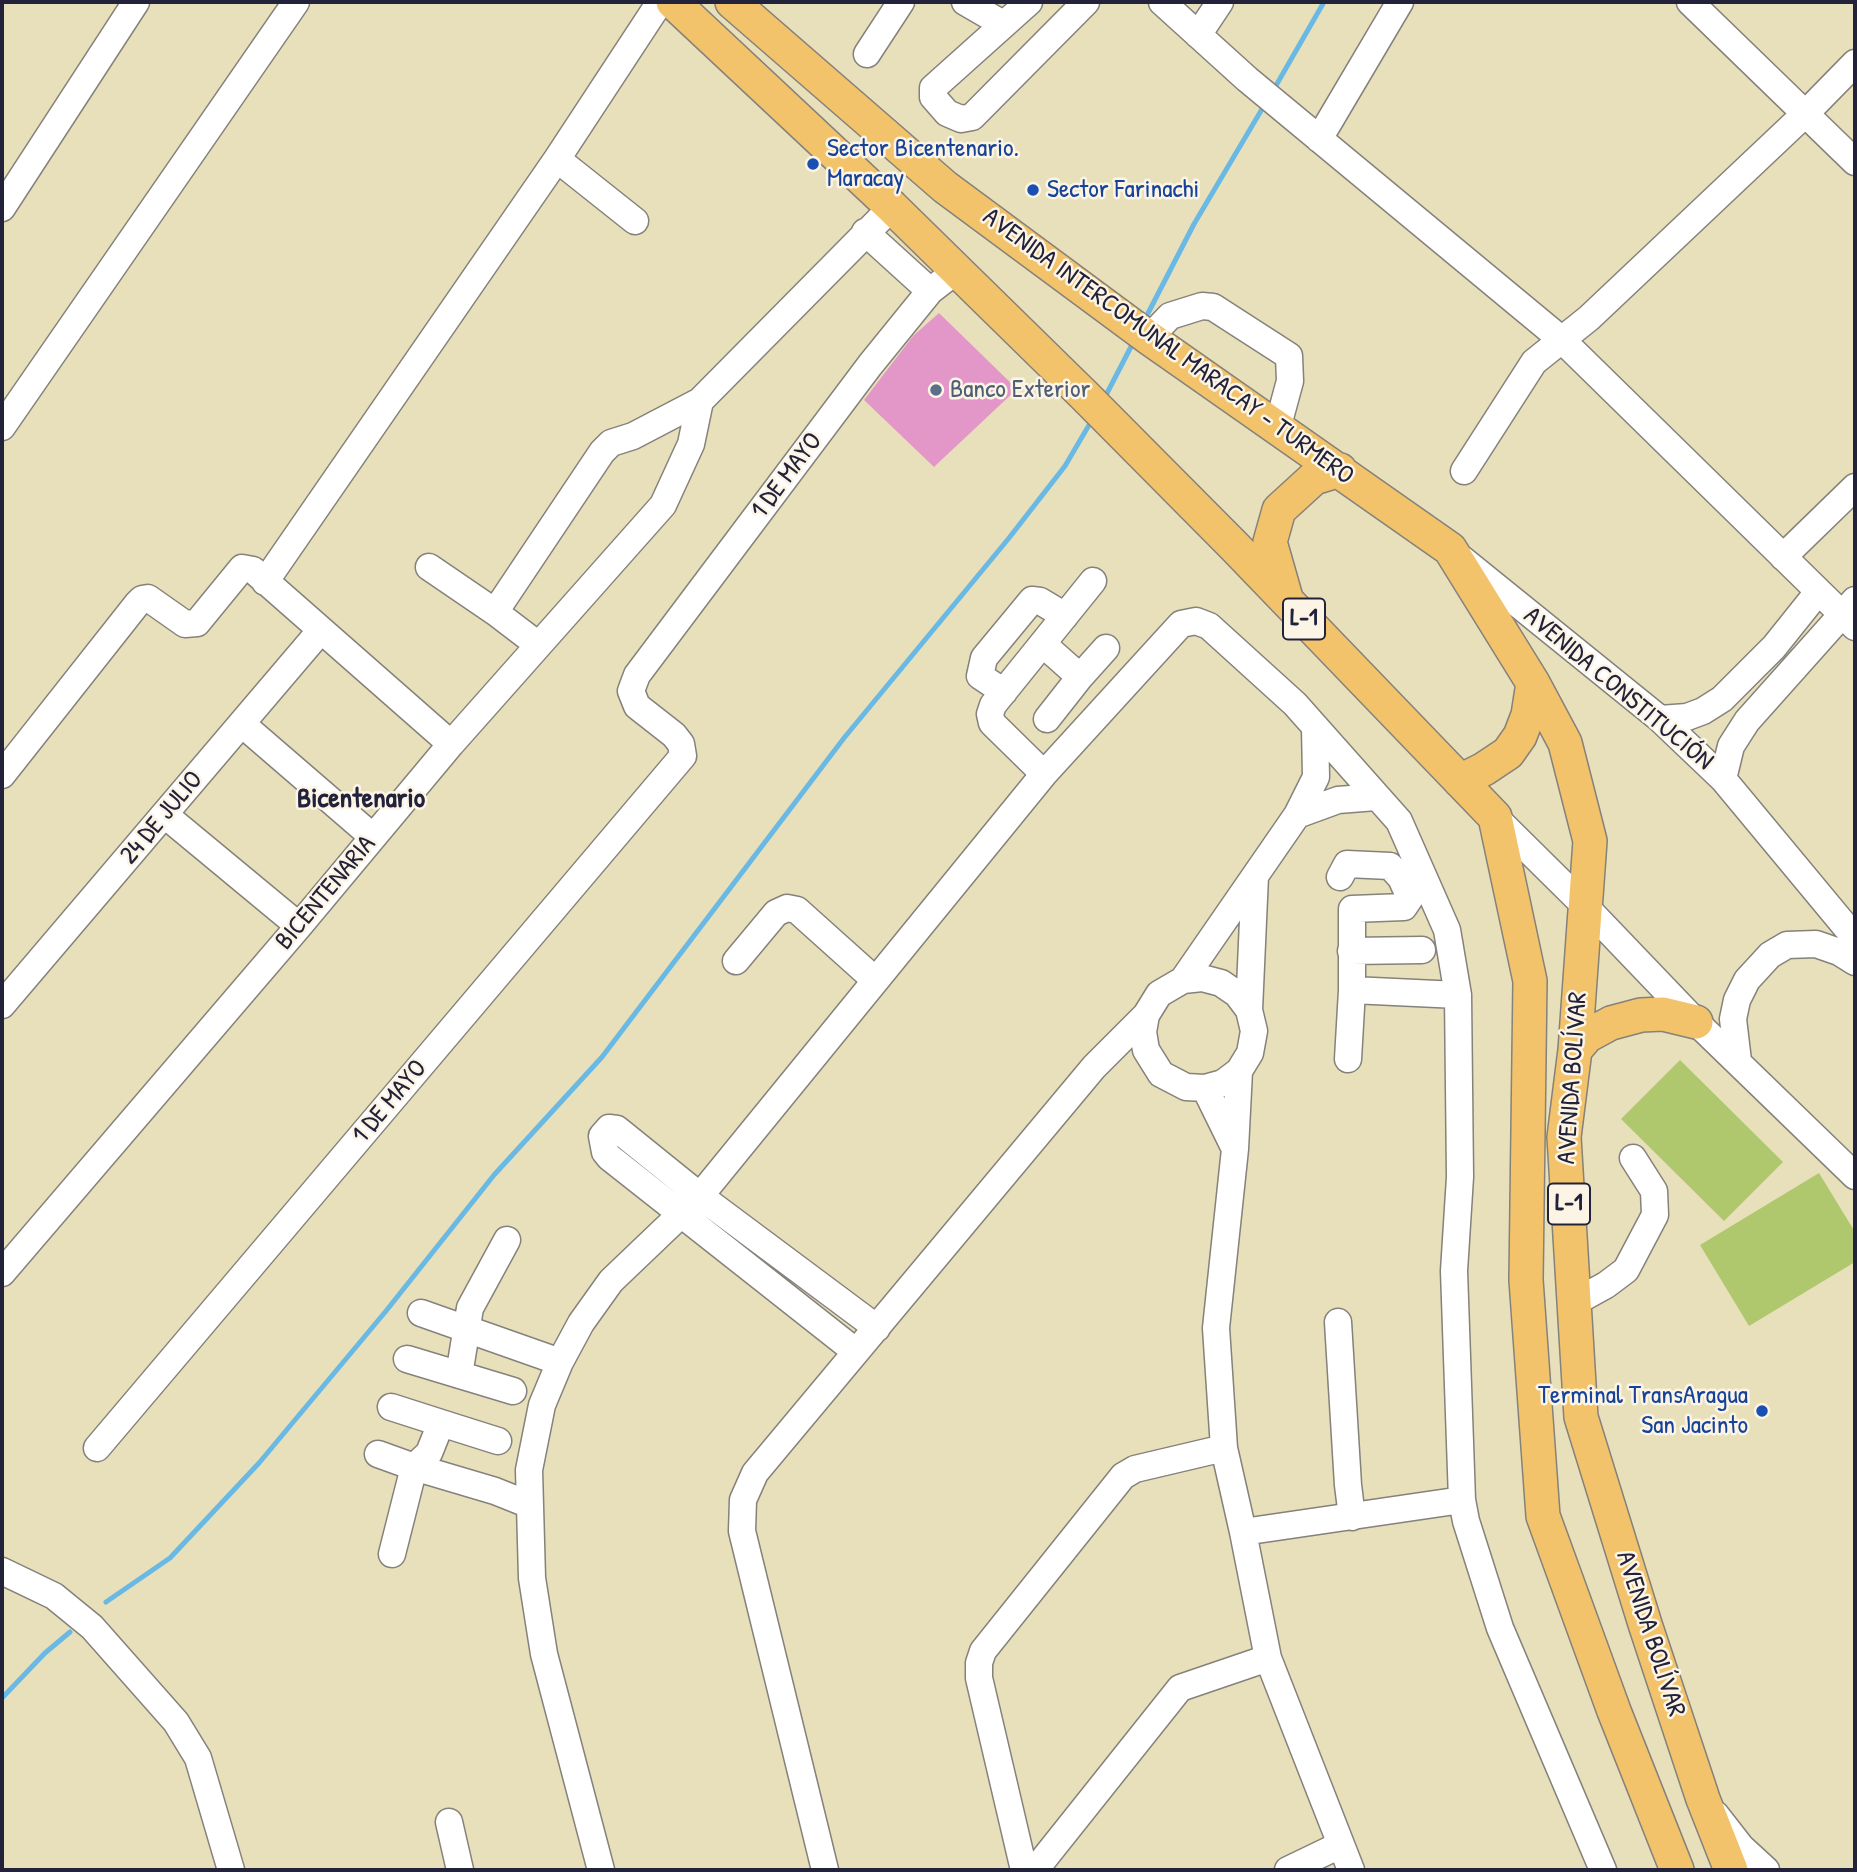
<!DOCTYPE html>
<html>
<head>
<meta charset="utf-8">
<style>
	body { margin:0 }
	#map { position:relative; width:1857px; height:1872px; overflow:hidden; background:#e8e0bb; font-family:"Patrick Hand",sans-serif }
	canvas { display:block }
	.frame { position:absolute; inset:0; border:4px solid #22223b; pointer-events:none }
</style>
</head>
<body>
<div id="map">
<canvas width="1857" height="1872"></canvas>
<div class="frame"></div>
</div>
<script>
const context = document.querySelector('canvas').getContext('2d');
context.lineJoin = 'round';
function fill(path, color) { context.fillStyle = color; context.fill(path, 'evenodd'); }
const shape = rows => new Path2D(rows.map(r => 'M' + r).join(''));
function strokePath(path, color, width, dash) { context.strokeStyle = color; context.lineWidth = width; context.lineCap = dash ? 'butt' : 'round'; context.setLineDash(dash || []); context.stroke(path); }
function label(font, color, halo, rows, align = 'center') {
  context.font = font + ' "Patrick Hand",sans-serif'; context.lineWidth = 5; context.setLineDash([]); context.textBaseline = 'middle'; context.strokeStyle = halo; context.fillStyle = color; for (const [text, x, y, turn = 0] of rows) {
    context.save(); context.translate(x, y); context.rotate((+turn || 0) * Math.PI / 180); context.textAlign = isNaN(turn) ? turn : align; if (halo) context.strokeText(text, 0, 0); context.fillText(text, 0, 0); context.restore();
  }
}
const green = shape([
	[1680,1060,1783,1162,1724,1221,1621,1119],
	[1819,1173,1855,1232,1855,1262,1749,1326,1700,1245]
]);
const stream = shape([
	[1274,89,1324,2],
	[1144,321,1194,224,1265,104],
	[1104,399,1135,339],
	[106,1602,170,1558,259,1463,386,1311,494,1175,602,1057,844,738,1009,538,1065,466,1092,420],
	[2,1698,45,1653,70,1632]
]);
const building = shape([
	[939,313,1017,389,934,467,864,400,913,336]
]);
const minor = shape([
	[965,2,1003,24],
	[1029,2,933,88,933,97,947,113,961,119,972,117,1086,2],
	[1162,2,1247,79,1562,340,1855,627],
	[1690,2,1855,162],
	[1198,35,1220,2],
	[867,54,901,2],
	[1319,139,1400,2],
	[557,159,635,221],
	[2,208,136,2],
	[865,232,930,291],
	[1149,338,1170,316,1202,306,1213,307,1289,356,1290,381,1277,429],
	[2,427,296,2],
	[1464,471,1534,362,1589,318,1806,113,1855,63],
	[1783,557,1855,487],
	[1462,559,1660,719,1723,779,1855,938],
	[429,567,495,612],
	[265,582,557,159,660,2],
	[537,644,495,612,602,452,611,443,633,436,700,401,892,207],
	[1044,645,1080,677,1047,719],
	[1080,677,1106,648],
	[1004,692,980,676,984,658,1032,600,1040,601,1065,616],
	[1660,719,1687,717,1703,711,1722,699,1774,647,1818,592],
	[242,724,373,837],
	[1044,774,992,723,990,714,993,705,1093,581],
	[2,775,137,604,142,599,148,598,185,624,197,623,242,568,253,570,451,744],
	[1723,779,1731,746,1747,721,1855,600],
	[165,815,299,926],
	[1297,815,1316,777,1315,728],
	[1495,817,1584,905,1696,1022,1855,1176],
	[1340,877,1347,864,1390,866,1401,878,1410,898,1404,907,1352,909,1352,990],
	[1351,951,1422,950],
	[736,961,776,913,787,908,797,910,875,980],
	[1183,980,1297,815,1338,800,1376,797],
	[2,1005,321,630],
	[1249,1010,1255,876],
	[1348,1059,1352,990,1458,995],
	[1738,1061,1733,1019,1737,1000,1747,980,1770,955,1787,945,1816,944,1839,952,1855,962],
	[1239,1071,1235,1149,1216,1328,1224,1448,1243,1532,1268,1658,1351,1870],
	[1205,1088,1234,1147],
	[2,1273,299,926,451,744,663,505,691,444,700,401],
	[1575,1302,1606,1285,1626,1270,1655,1215,1654,1191,1633,1158],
	[421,1313,560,1362],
	[1338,1322,1348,1485,1352,1517],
	[855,1351,609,1157,605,1152,602,1136,609,1128,617,1129,700,1196,877,1328],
	[407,1359,513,1391],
	[459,1375,470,1308,507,1240],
	[391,1407,441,1423],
	[97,1448,683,756,681,744,674,735,637,706,631,691,637,675,870,365,930,291,956,271],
	[378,1454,414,1467,495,1491,530,1505],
	[1243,1532,1462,1500],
	[392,1554,414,1467,429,1453,441,1423,498,1441],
	[2,1571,54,1596,92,1627,176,1722,198,1758,231,1870],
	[1716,1815,1741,1847,1766,1870],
	[449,1822,460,1870],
	[601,1870,544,1654,532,1578,529,1470,542,1405,560,1362,581,1323,611,1281,700,1196,1044,774,1181,624,1196,621,1209,626,1295,704,1399,821,1447,930,1458,995,1460,1177,1454,1271,1462,1500,1466,1521,1500,1628,1603,1870],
	[825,1870,742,1531,743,1500,755,1473,1094,1067,1146,1015,1159,994,1183,980,1202,978,1221,983,1237,994,1249,1010,1254,1031,1250,1053,1239,1071,1223,1083,1205,1088,1186,1087,1161,1074,1146,1050,1143,1032,1146,1015],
	[1024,1870,979,1678,979,1663,983,1651,1123,1476,1135,1469,1224,1448],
	[1035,1870,1180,1688,1268,1658],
	[1288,1870,1340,1845]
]);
const major = shape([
	[673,2,892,207,1086,397,1235,547,1495,817,1530,981,1526,1280,1543,1516,1614,1711,1677,1870],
	[732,2,945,187,1149,338,1450,549,1533,683,1565,743,1590,841,1575,1050,1564,1137,1581,1417,1645,1624,1703,1799,1731,1870],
	[1286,598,1270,542,1279,510,1314,478,1340,470],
	[1460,781,1484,769,1508,753,1520,736,1528,715,1533,683],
	[1575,1050,1587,1036,1611,1023,1641,1015,1663,1014,1696,1022]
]);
const markers = [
	[813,164,7,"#1a4fb4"],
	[1033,190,7,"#1a4fb4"],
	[936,390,7,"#5c6f8a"],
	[1762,1411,7,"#1a4fb4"]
];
const shields = [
	[1304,619,42],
	[1569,1204,42]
];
const shieldNames = [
	["L-1",1304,619],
	["L-1",1569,1204]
];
const transitNames = [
	["Sector Bicentenario.",827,149],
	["Maracay",827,179],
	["Sector Farinachi",1047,190],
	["Terminal TransAragua",1748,1396,"right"],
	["San Jacinto",1748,1426,"right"]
];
const streetNames = [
	["AVENIDA INTERCOMUNAL MARACAY - TURMERO",1168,347,36],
	["1 DE MAYO",787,476,-53],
	["AVENIDA CONSTITUCIÓN",1618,689,40],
	["24 DE JULIO",162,818,-50],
	["BICENTENARIA",326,893,-50],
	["AVENIDA BOLÍVAR",1573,1078,-86],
	["1 DE MAYO",390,1102,-50],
	["AVENIDA BOLÍVAR",1650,1634,72]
];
const serviceNames = [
	["Banco Exterior",950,390]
];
const neighbourhoodNames = [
	["Bicentenario",361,800]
];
fill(green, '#afc86e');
strokePath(stream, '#69b9e4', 5);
fill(building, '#e397c8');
strokePath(minor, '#85817b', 29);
strokePath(major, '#85817b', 36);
strokePath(minor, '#fff', 26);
strokePath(major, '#f2c36a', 33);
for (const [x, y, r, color] of markers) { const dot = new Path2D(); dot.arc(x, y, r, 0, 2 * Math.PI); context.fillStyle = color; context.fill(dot); strokePath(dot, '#fcf5e5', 2.5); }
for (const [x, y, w] of shields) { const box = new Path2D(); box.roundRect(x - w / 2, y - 20.5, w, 41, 5); context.fillStyle = '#fcf5e5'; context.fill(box); strokePath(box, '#22223b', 2); }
label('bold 24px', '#22223b', null, shieldNames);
label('26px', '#164399', '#fcf5e5', transitNames, 'left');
label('26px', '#22223b', '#fcf5e5', streetNames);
label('26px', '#4e5e75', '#fcf5e5', serviceNames, 'left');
label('bold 28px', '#22223b', '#fcf5e5', neighbourhoodNames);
</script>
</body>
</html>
